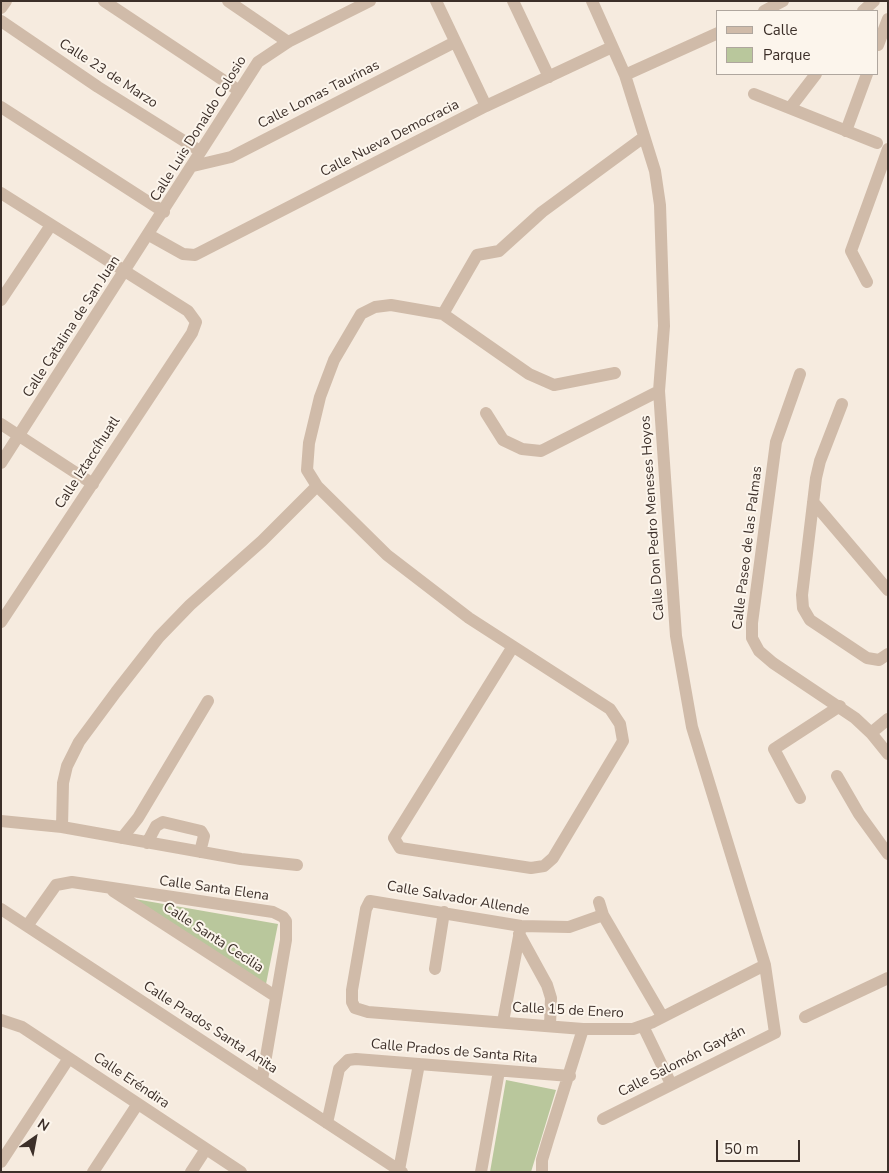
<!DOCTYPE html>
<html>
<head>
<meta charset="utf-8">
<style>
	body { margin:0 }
	#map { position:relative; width:889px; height:1173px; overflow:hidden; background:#f6ebdf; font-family:"Nunito Sans",sans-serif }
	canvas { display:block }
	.frame { position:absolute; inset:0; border:2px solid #3c2f29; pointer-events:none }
	.legend { position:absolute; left:716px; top:10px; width:162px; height:65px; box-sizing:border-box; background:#fcf5ec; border:1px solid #afa69e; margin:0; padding:6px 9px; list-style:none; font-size:15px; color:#3c2f29 }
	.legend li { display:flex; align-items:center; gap:10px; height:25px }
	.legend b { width:25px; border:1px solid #afa69e }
	.north { position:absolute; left:10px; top:1113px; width:50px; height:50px; -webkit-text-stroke:4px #fcf5ec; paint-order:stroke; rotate:33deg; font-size:14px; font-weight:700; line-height:20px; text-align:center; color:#3c2f29 }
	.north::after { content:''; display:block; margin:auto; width:18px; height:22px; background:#3c2f29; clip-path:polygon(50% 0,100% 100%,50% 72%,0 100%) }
	.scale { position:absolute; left:716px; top:1140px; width:84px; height:22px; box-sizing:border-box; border:2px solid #3c2f29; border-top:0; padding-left:6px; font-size:15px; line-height:18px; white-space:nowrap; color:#3c2f29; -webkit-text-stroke:4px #fcf5ec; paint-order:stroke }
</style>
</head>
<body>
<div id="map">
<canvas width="889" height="1173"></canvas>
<div class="frame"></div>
<ul class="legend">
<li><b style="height:6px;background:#d0bba9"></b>Calle</li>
<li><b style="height:14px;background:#b9c79c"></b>Parque</li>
</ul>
<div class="north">N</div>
<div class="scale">50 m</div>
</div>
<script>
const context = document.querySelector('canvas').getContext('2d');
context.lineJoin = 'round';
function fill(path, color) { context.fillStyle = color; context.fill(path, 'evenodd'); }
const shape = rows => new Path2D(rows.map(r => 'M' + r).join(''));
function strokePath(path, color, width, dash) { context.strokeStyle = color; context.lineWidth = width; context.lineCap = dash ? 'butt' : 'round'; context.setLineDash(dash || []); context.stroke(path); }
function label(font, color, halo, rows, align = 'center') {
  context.font = font + ' "Nunito Sans",sans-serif'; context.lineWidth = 4; context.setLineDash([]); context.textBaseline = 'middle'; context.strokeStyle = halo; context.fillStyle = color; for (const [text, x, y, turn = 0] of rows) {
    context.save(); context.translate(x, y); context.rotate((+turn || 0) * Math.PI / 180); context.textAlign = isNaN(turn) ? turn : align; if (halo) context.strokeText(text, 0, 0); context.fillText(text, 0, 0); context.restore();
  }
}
const green = shape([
	[135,899,278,924,266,984],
	[506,1080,556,1090,531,1172,490,1172]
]);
const minor = shape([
	[104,1,238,90],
	[228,1,288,42],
	[436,1,486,106],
	[513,1,549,77],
	[592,1,625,75,655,171,660,205,664,326,659,391,676,636,692,727,765,965,775,1033,603,1119],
	[1,8,6,1],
	[764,11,783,1],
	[863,11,874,1],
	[1,21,98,87,200,151],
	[878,45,888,19],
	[625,75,718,33],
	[754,94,877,143],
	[1,107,164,212],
	[790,108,816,74],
	[846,131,867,74],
	[193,166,231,157,455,42],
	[1,193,188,311,196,322,192,333,1,622],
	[149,235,183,254,195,255,486,106,612,47],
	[867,282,851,251,888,149],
	[1,300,51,225],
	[443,314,529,374,554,385,615,373],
	[800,374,776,442,752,623,752,638,759,651,773,663,855,718,871,733,888,754],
	[842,404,820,461,816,478,802,595,803,608,810,620,867,658,879,660,888,654],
	[486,413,503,440,522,449,541,451,659,391],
	[1,424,93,484],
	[1,463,258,62,288,42,370,1],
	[317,486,387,555,469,618,610,709,620,724,623,741,553,858,544,866,531,868,400,848,394,838,512,648],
	[813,502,888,590],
	[871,733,888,719],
	[837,776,859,814,888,854],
	[800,798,774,749,840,706],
	[1,821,62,827,241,859,297,865],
	[62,827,63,783,67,766,79,742,116,692,159,637,190,605,262,541,317,486,307,470,309,443,320,397,334,360,361,314,375,307,391,305,443,314,477,255,499,251,542,212,644,137],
	[122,838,138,818,208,701],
	[147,843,156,826,163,822,201,831,204,836,200,852],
	[113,891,275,996],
	[599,902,603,915,662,1016],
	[1,909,402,1172],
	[603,915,569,927,521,926,370,901,366,909,352,990,352,1002,355,1008,368,1012,583,1029,633,1029,653,1022,765,965],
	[27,926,56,885,72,882,273,912,283,917,286,921,286,940,262,1080],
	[519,934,547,985,551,998,550,1026],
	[435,969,444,912],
	[805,1017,888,978],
	[1,1020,22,1027,241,1172],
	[503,1022,520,931],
	[643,1026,671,1084],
	[327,1123,339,1069,348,1060,356,1059,570,1076],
	[1,1162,69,1058],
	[399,1170,419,1064],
	[93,1172,137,1105],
	[191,1172,206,1149],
	[481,1172,499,1071],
	[542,1172,542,1160,548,1140,583,1029]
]);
const streetNames = [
	["Calle 23 de Marzo",108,74,33],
	["Calle Lomas Taurinas",319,95,-27],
	["Calle Luis Donaldo Colosio",199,129,-58],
	["Calle Nueva Democracia",390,139,-27],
	["Calle Catalina de San Juan",72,327,-57],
	["Calle Iztaccíhuatl",88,463,-57],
	["Calle Don Pedro Meneses Hoyos",653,518,-94],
	["Calle Paseo de las Palmas",748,548,-83],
	["Calle Santa Elena",214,889,8],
	["Calle Salvador Allende",458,899,10],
	["Calle Santa Cecilia",213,938,33],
	["Calle 15 de Enero",568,1011,3],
	["Calle Prados Santa Anita",210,1028,33],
	["Calle Prados de Santa Rita",454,1052,5],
	["Calle Salomón Gaytán",682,1062,-27],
	["Calle Eréndira",131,1081,34]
];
fill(green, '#b9c79c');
strokePath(minor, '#d0bba9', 12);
label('14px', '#3c2f29', '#fcf5ec', streetNames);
</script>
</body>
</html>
